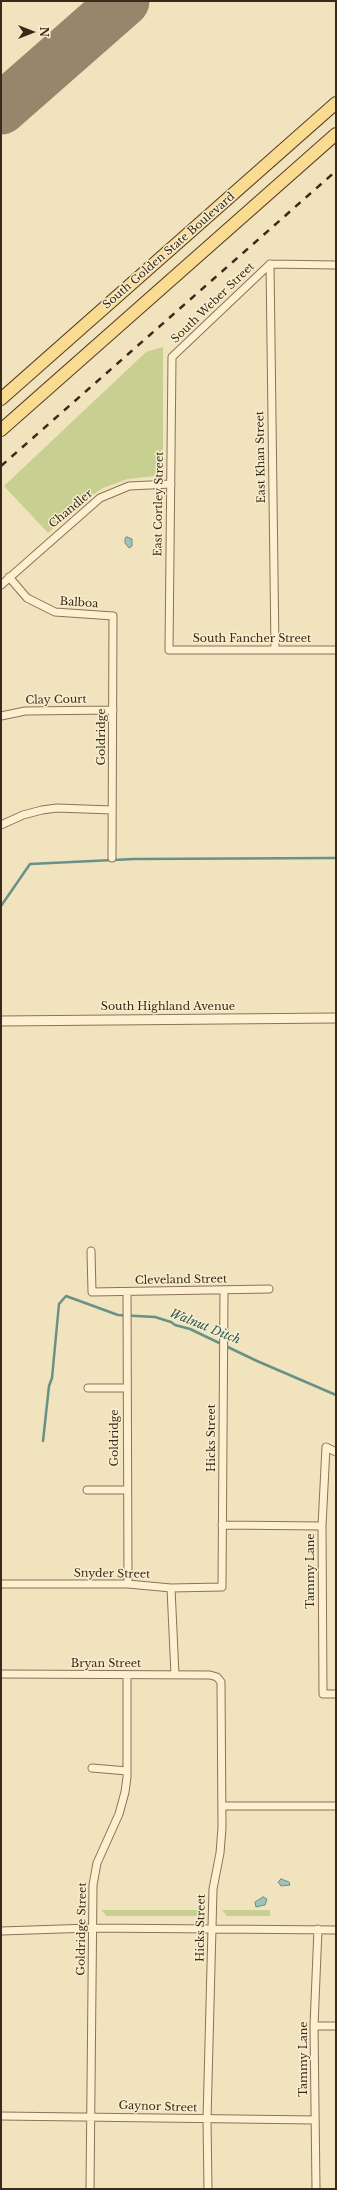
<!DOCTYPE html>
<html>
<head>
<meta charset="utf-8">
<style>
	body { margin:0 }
	#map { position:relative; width:337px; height:2190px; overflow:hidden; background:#f1e3bd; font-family:"Libre Baskerville",serif }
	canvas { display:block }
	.frame { position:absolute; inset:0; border:2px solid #392a1b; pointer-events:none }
	.north { position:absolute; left:12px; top:12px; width:40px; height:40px; -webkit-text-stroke:3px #f8edcd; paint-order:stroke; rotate:90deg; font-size:11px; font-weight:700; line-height:16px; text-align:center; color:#392a1b }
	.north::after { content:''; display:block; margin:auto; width:14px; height:18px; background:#392a1b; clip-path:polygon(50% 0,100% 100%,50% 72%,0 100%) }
</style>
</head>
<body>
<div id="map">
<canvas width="337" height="2190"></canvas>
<div class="frame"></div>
<div class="north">N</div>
</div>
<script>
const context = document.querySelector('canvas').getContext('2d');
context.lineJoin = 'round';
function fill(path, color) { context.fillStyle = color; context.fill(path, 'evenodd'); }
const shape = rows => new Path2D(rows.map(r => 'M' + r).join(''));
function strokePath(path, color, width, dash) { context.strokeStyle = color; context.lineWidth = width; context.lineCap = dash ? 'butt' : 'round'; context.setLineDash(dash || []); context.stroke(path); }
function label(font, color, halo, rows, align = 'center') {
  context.font = font + ' "Libre Baskerville",serif'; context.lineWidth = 3; context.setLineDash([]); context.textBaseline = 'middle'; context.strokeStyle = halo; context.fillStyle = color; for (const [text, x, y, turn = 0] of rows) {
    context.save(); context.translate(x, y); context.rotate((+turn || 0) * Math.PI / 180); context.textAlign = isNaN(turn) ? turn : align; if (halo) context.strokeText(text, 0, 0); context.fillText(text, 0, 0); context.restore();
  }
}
const green = shape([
	[163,347,163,469,156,476,128,479,103,488,82,502,48,533,4,486,146,352],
	[101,1910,203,1910,198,1916,107,1916],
	[222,1910,270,1910,270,1916,227,1916]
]);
const water = shape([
	[127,537,132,539,132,546,129,548,125,543,125,538,127,537],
	[281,1879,289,1882,290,1885,281,1886,278,1882,281,1879],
	[263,1897,267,1899,265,1905,256,1907,255,1902,263,1897]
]);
const stream = shape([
	[1,906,30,864,134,859,336,858],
	[43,1441,49,1386,52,1378,59,1304,66,1296,118,1315,155,1317,171,1322,175,1325,190,1329,257,1361,336,1395]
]);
const runway = shape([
	[1,109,124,1]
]);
const minor = shape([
	[270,264,172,357,169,650,336,650],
	[270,264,275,650],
	[270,264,336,265],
	[9,577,27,598,55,612,113,616,112,858],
	[1,585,100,498,129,486,171,484],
	[1,716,25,711,113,710],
	[1,825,23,815,42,810,57,808,112,810],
	[91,1251,92,1292,269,1289],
	[127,1292,128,1584],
	[88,1388,127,1388],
	[336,1452,326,1447,322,1526,323,1694,336,1694],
	[87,1490,126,1490],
	[222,1525,322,1526],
	[1,1584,128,1584,171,1588,222,1587,224,1290],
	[171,1588,175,1675],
	[1,1674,210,1675,217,1677,221,1682,222,1828,220,1853,213,1889,207,2120,208,2189],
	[92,1768,127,1771],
	[222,1806,336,1806],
	[1,1931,91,1928,336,1930],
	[314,2026,336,2026],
	[1,2116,315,2120],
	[90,2189,93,1885,97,1863,119,1814,125,1792,127,1777,127,1675],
	[316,2189,314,2026,318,1929]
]);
const tertiary = shape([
	[1,1021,336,1018]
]);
const primary = shape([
	[1,399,336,103],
	[1,430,336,134]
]);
const rail = shape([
	[1,466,336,171]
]);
const streetNames = [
	["South Golden State Boulevard",169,251,-41],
	["South Weber Street",213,303,-44],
	["East Khan Street",261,457,-91],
	["East Cortley Street",159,504,-89],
	["Chandler",71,509,-40],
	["Balboa",79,603,4],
	["South Fancher Street",252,639],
	["Clay Court",56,700,-1],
	["Goldridge",102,737,-90],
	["South Highland Avenue",168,1007],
	["Cleveland Street",181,1280,-1],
	["Goldridge",115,1438,-90],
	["Hicks Street",212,1438,-90],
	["Tammy Lane",311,1571,-90],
	["Snyder Street",112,1574,1],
	["Bryan Street",106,1664],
	["Hicks Street",201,1928,-89],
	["Goldridge Street",82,1929,-89],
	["Tammy Lane",304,2059,-90],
	["Gaynor Street",158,2107,2]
];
const waterNames = [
	["Walnut Ditch",205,1327,22]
];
fill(green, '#c7d090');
fill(water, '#a1c2b9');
strokePath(water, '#689188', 1);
strokePath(stream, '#689188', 2.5);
strokePath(runway, '#95866c', 51);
strokePath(minor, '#8b7355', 9);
strokePath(tertiary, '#8b7355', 11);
strokePath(primary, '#58402a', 14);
strokePath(minor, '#fcf0d1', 7);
strokePath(tertiary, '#fcf0d1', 9);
strokePath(primary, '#f9db91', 12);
strokePath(rail, '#392a1b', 2.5, [7, 7]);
label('11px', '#392a1b', '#f8edcd', streetNames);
label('italic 12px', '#295a58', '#f8edcd', waterNames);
</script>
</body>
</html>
